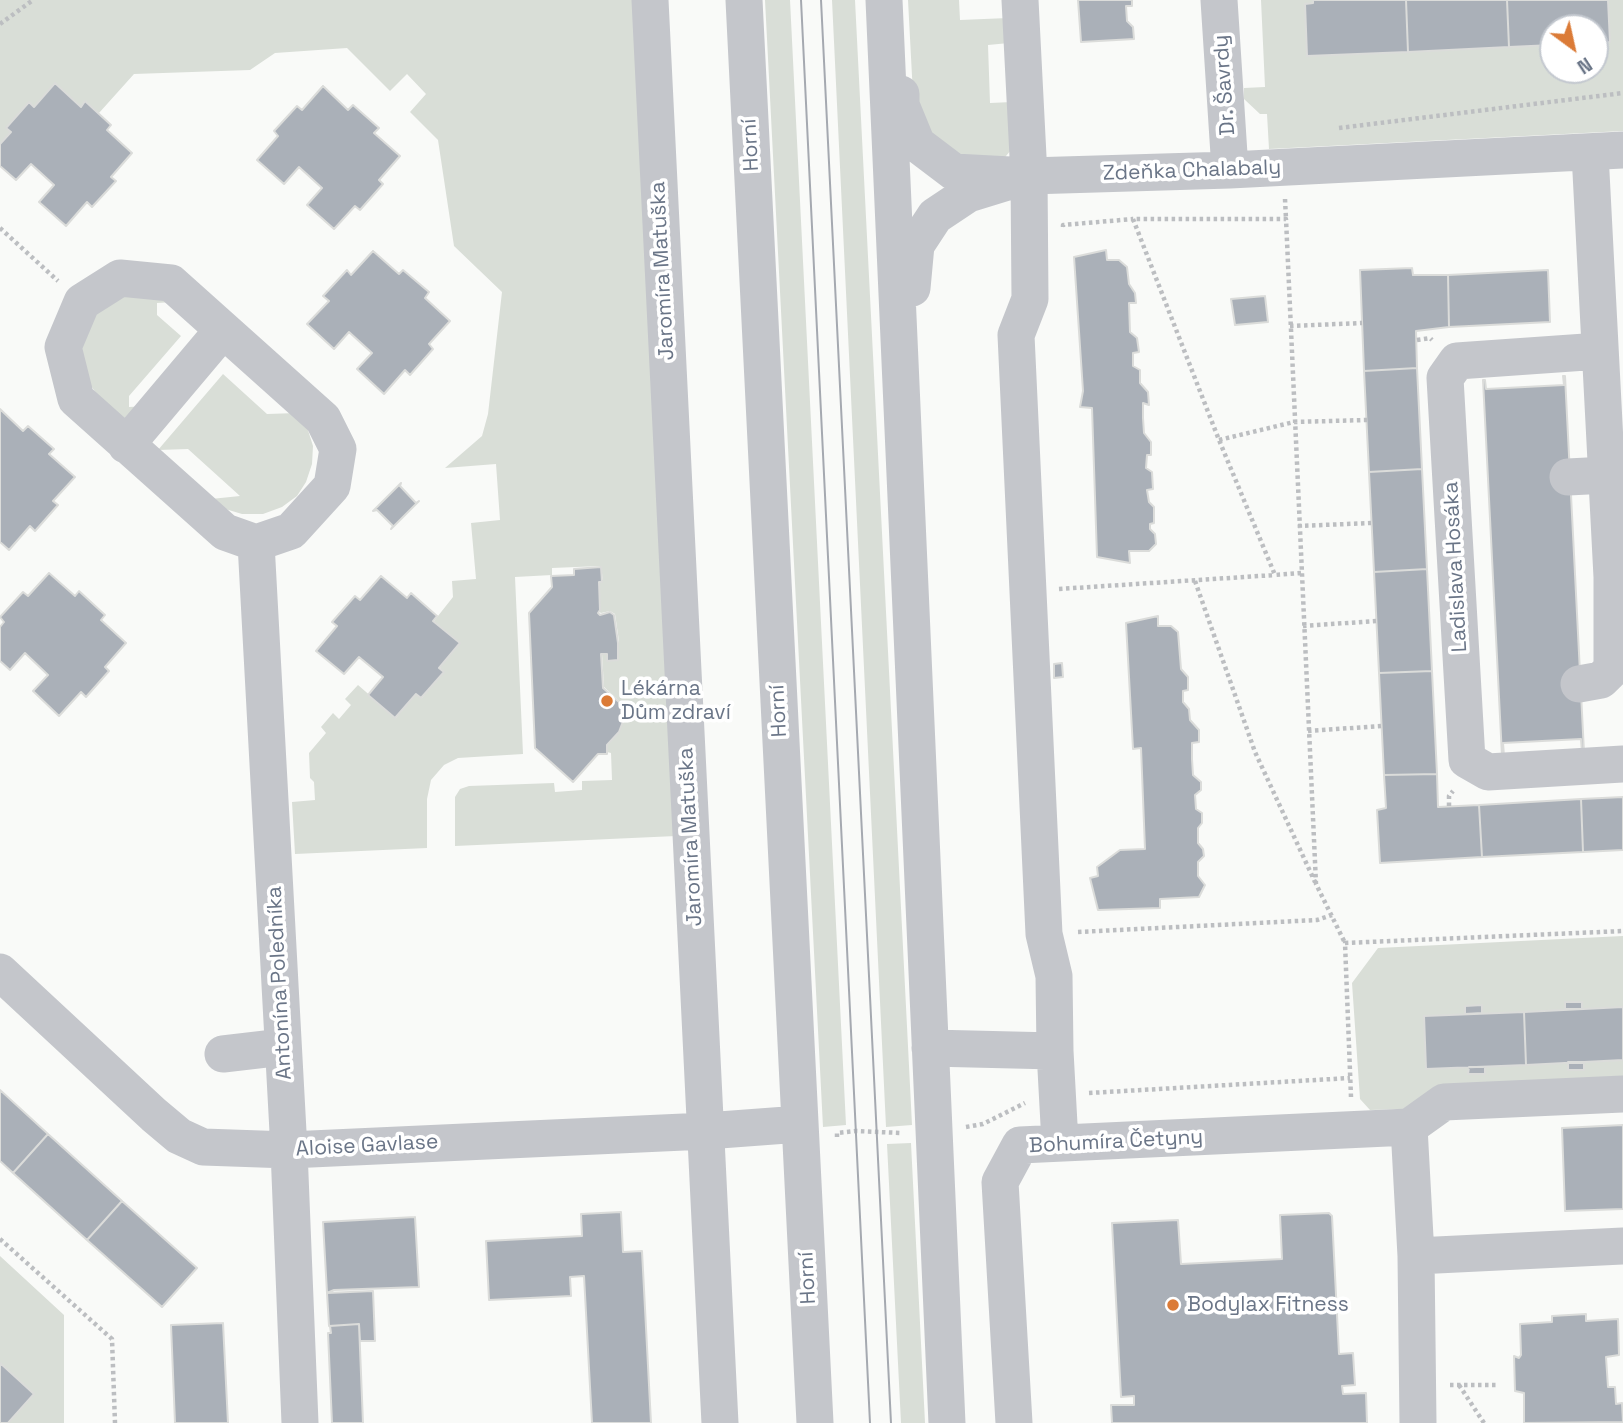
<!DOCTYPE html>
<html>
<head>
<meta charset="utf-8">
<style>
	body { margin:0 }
	#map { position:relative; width:1623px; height:1423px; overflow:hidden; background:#f9faf8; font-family:"Space Grotesk",sans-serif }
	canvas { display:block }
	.north { position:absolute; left:1539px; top:14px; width:70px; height:70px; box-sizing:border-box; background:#fff; border:2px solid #c3c8cf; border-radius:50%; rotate:147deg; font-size:19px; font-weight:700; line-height:28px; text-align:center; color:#6a7587 }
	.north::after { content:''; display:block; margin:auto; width:24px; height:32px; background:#db7b37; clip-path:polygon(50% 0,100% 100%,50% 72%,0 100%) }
</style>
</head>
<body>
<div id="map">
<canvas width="1623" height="1423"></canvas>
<div class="north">N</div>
</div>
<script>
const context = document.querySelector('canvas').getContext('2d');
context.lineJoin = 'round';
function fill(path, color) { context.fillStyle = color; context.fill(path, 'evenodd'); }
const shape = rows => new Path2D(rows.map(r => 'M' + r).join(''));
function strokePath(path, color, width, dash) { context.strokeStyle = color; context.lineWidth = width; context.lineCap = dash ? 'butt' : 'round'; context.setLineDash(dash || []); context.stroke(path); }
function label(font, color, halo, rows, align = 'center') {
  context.font = font + ' "Space Grotesk",sans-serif'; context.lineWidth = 7; context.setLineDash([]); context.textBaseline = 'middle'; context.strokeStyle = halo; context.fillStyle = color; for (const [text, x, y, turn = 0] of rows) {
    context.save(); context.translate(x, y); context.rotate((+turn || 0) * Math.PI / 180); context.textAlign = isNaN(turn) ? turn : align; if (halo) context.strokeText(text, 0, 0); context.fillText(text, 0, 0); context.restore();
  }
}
const green = shape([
	[0,0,635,0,676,836,455,846,455,797,460,789,469,786,554,783,555,792,582,790,582,781,612,780,611,753,607,752,607,744,624,722,625,714,619,701,604,687,602,653,607,653,608,659,618,659,619,641,615,614,610,611,601,613,598,611,600,608,599,581,603,580,601,566,552,568,552,575,515,577,523,754,458,758,444,765,431,780,427,799,427,848,295,854,292,802,315,800,314,782,310,778,309,753,326,733,321,727,333,713,339,719,351,705,345,699,358,685,396,718,416,694,422,698,443,672,440,667,459,644,434,621,453,597,452,581,476,579,471,523,500,520,496,464,445,468,482,436,488,414,502,292,454,246,438,140,410,112,426,94,407,74,390,91,347,48,275,53,250,70,134,74,99,113,85,102,81,107,55,83,35,107,29,103,7,128,11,132,0,145],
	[765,0,790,0,846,1125,823,1127],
	[832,0,855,0,912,1125,886,1127],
	[908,0,959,0,960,20,1008,18,1009,43,988,45,990,103,1012,102,1011,150,1001,162,965,160,934,144,913,95],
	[1261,0,1623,0,1623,131,1269,149,1267,114,1260,114,1244,99,1244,88,1265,87],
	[1553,28,1595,28,1595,70,1553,70],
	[137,293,173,302,157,303,157,315,181,336,129,396,129,407,148,406,131,426,98,396,87,380,81,343,96,313,120,296],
	[223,374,267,414,297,413,307,427,313,446,312,464,306,482,297,496,282,507,263,514,242,514,222,508,211,499,240,496,188,449,158,450],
	[1623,936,1623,1084,1406,1109,1370,1110,1360,1099,1352,983,1378,948],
	[911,1143,925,1423,901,1423,887,1144],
	[0,1256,64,1315,64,1423,0,1423]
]);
const building = shape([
	[1078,0,1132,0,1132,6,1126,6,1127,21,1133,27,1134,39,1081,42,1078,0],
	[1313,0,1406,0,1408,52,1307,56,1305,4,1313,3,1313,0],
	[1406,0,1507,0,1509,47,1408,52,1406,0],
	[1507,0,1608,0,1610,42,1595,43,1595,28,1553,28,1553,45,1509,47,1507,0],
	[55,83,81,107,85,101,111,125,107,130,132,153,111,177,116,181,92,207,87,202,66,226,39,202,54,185,31,164,16,180,0,166,0,144,11,132,6,128,29,102,34,107,55,83],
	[323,86,348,110,353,105,379,128,374,133,400,156,379,180,383,184,360,210,355,206,334,229,307,205,322,188,299,167,284,184,257,160,278,136,274,131,297,106,302,110,323,86],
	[1106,250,1107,260,1119,260,1127,267,1129,284,1135,293,1136,303,1129,303,1130,332,1137,338,1139,352,1133,353,1133,366,1140,370,1140,383,1148,392,1149,405,1143,403,1143,418,1144,433,1151,442,1151,455,1147,455,1146,468,1152,472,1153,489,1147,490,1149,502,1154,507,1154,523,1150,524,1150,529,1155,534,1156,544,1149,551,1129,551,1130,563,1097,557,1092,408,1080,407,1083,391,1074,257,1106,250],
	[373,251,399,274,403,270,429,292,425,298,450,321,429,344,433,349,410,375,405,370,384,394,357,369,372,353,349,332,334,349,307,324,329,301,323,296,347,270,351,275,373,251],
	[1412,268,1413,275,1448,275,1449,327,1416,331,1417,368,1364,371,1360,270,1412,268],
	[1548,270,1550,322,1449,327,1448,275,1548,270],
	[1265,296,1268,322,1235,325,1231,299,1265,296],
	[1417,368,1422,469,1369,472,1364,371,1417,368],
	[1563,376,1565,376,1584,752,1582,753,1581,739,1503,743,1504,756,1502,756,1483,380,1485,380,1486,389,1564,385,1563,376],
	[0,409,23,431,28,426,54,449,49,454,75,477,53,501,58,505,35,531,30,526,9,550,0,542,0,409],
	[1422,469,1427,569,1374,572,1369,472,1422,469],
	[401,483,400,486,416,503,419,501,391,529,393,526,377,510,373,511,401,483],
	[601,567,602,582,599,582,600,610,598,613,600,615,610,612,614,615,618,643,618,660,607,661,607,654,601,654,603,688,619,702,625,716,619,732,607,745,607,754,598,754,573,782,535,748,529,613,552,587,551,576,574,575,574,569,601,567],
	[1427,569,1432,671,1379,673,1374,572,1427,569],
	[49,573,75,596,79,591,105,615,101,620,126,643,105,667,109,671,86,697,81,692,59,716,33,691,48,675,25,653,10,670,0,661,0,627,4,622,0,617,23,592,28,596,49,573],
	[381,576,407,598,411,593,437,616,433,621,460,643,439,668,444,672,421,698,416,694,395,718,368,695,383,677,359,657,344,674,316,651,337,626,332,622,355,596,360,600,381,576],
	[1158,616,1158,626,1171,626,1178,632,1181,669,1188,677,1188,690,1183,691,1183,702,1189,709,1190,720,1199,730,1199,742,1192,743,1192,759,1193,775,1201,782,1201,790,1195,795,1196,809,1202,813,1202,823,1198,828,1198,843,1203,849,1204,856,1198,862,1198,876,1205,885,1199,897,1160,899,1160,908,1098,910,1090,878,1098,876,1097,867,1120,850,1145,849,1141,748,1133,749,1126,623,1158,616],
	[1062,663,1063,677,1054,678,1054,664,1062,663],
	[1432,671,1437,774,1384,775,1379,673,1432,671],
	[1437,774,1438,807,1479,805,1482,857,1380,863,1377,810,1386,808,1384,775,1437,774],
	[1623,797,1623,850,1583,852,1581,799,1623,797],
	[1581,799,1583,852,1482,857,1479,805,1581,799],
	[1565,1002,1582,1002,1582,1009,1565,1009,1565,1002],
	[1482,1005,1482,1013,1465,1014,1465,1006,1482,1005],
	[1623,1007,1623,1060,1526,1065,1524,1012,1623,1007],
	[1524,1012,1526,1065,1426,1069,1424,1016,1524,1012],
	[1568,1062,1584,1062,1584,1070,1568,1070,1568,1062],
	[1469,1067,1485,1067,1485,1074,1468,1074,1469,1067],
	[0,1090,48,1134,13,1173,0,1161,0,1090],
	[1623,1125,1623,1209,1565,1211,1562,1128,1623,1125],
	[48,1134,122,1201,87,1240,13,1173,48,1134],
	[122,1201,197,1268,162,1307,87,1240,122,1201],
	[621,1212,623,1252,642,1251,651,1423,592,1423,584,1276,570,1277,571,1296,489,1300,486,1241,582,1236,581,1214,621,1212],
	[1329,1213,1332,1216,1339,1354,1353,1353,1355,1385,1342,1386,1343,1394,1366,1393,1367,1423,1112,1423,1111,1405,1134,1405,1134,1396,1121,1397,1112,1223,1178,1220,1181,1264,1282,1259,1280,1215,1329,1213],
	[415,1217,419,1287,334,1290,327,1293,323,1222,415,1217],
	[373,1291,375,1341,360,1341,359,1324,329,1326,327,1293,373,1291],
	[1586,1314,1586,1321,1618,1319,1619,1355,1606,1357,1608,1387,1615,1387,1616,1404,1622,1403,1623,1422,1524,1423,1524,1393,1515,1391,1514,1356,1519,1358,1521,1355,1520,1324,1552,1322,1552,1316,1586,1314],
	[223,1323,228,1423,175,1423,171,1325,223,1323],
	[359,1324,363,1423,332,1423,328,1333,331,1333,330,1326,359,1324],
	[0,1363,34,1394,8,1423,0,1423,0,1363]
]);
const path = shape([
	[0,24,33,0],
	[1339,128,1623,93],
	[1285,199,1286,219],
	[1063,227,1063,225,1133,219],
	[0,228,58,281],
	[1290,326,1362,323],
	[1417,340,1430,338,1432,340],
	[1219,440,1294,422,1367,420],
	[1298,526,1371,523],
	[1301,573,1275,575,1219,440,1133,219,1286,219,1316,884,1345,943],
	[1195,581,1255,752,1315,882],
	[1059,589,1275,575],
	[1303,626,1376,621],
	[1308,731,1381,726],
	[1449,806,1449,796,1453,791],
	[1078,932,1317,920,1332,915],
	[1089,1093,1350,1078],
	[1351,1097,1345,943,1623,931],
	[966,1127,983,1124,1025,1103],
	[837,1137,837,1133,856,1131,901,1133],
	[0,1239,112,1339,115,1423],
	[1450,1385,1498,1385],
	[1459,1385,1484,1423]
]);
const minor = shape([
	[650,0,720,1423],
	[744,0,815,1423],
	[884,0,947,1423],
	[1020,0,1029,176,1030,299,1016,335,1044,934,1054,976,1055,1051,1060,1143],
	[1219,0,1230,170],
	[901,94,901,105,917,144,954,172,1029,176,1230,170,1623,150],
	[120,278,171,283,323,419,338,449,332,486,291,531,256,543,225,532,76,399,63,347,82,302,120,278],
	[912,288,916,245,935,216,968,194,1007,182],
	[1600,351,1457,361,1445,378,1467,760,1488,772,1623,764],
	[126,445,223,330],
	[1568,477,1607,475],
	[256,543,289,1150,300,1423],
	[1579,684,1601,680,1612,669,1612,577,1590,153],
	[0,972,154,1115,179,1136,203,1147,289,1150,706,1131,800,1124],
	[930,1048,1055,1051],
	[223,1054,283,1047],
	[1409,1127,1416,1256,1418,1423],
	[1416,1256,1623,1246],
	[1014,1423,1000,1182,1020,1145,1409,1127,1444,1102,1623,1094]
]);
const tram = shape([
	[801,0,870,1423],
	[821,0,891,1423]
]);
const markers = [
	[607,701,7,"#db7b37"],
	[1173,1305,7,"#db7b37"]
];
const streetNames = [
	["Dr. Šavrdy",1225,85,-94],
	["Horní",751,145,-93],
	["Zdeňka Chalabaly",1192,171,-2],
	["Jaromíra Matuška",663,271,-93],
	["Ladislava Hosáka",1456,567,-93],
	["Horní",779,711,-93],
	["Jaromíra Matuška",691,837,-93],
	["Antonína Poledníka",280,983,-93],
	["Bohumíra Četyny",1116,1142,-3],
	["Aloise Gavlase",367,1146,-3],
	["Horní",808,1278,-93]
];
const poiNames = [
	["Lékárna",621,689],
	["Dům zdraví",621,713],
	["Bodylax Fitness",1187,1305]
];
fill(green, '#d9ded7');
fill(building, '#aab0b8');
strokePath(building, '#dbdcda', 2);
strokePath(path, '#bcbec1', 4.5, [3.5, 3.5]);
strokePath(minor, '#c4c6cb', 37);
strokePath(tram, '#a5a9b0', 2);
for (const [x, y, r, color] of markers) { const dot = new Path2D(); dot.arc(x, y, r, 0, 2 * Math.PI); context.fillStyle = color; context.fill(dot); strokePath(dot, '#fff', 2.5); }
label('21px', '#6a7587', '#fff', streetNames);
label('21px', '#6a7587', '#fff', poiNames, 'left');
</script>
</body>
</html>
